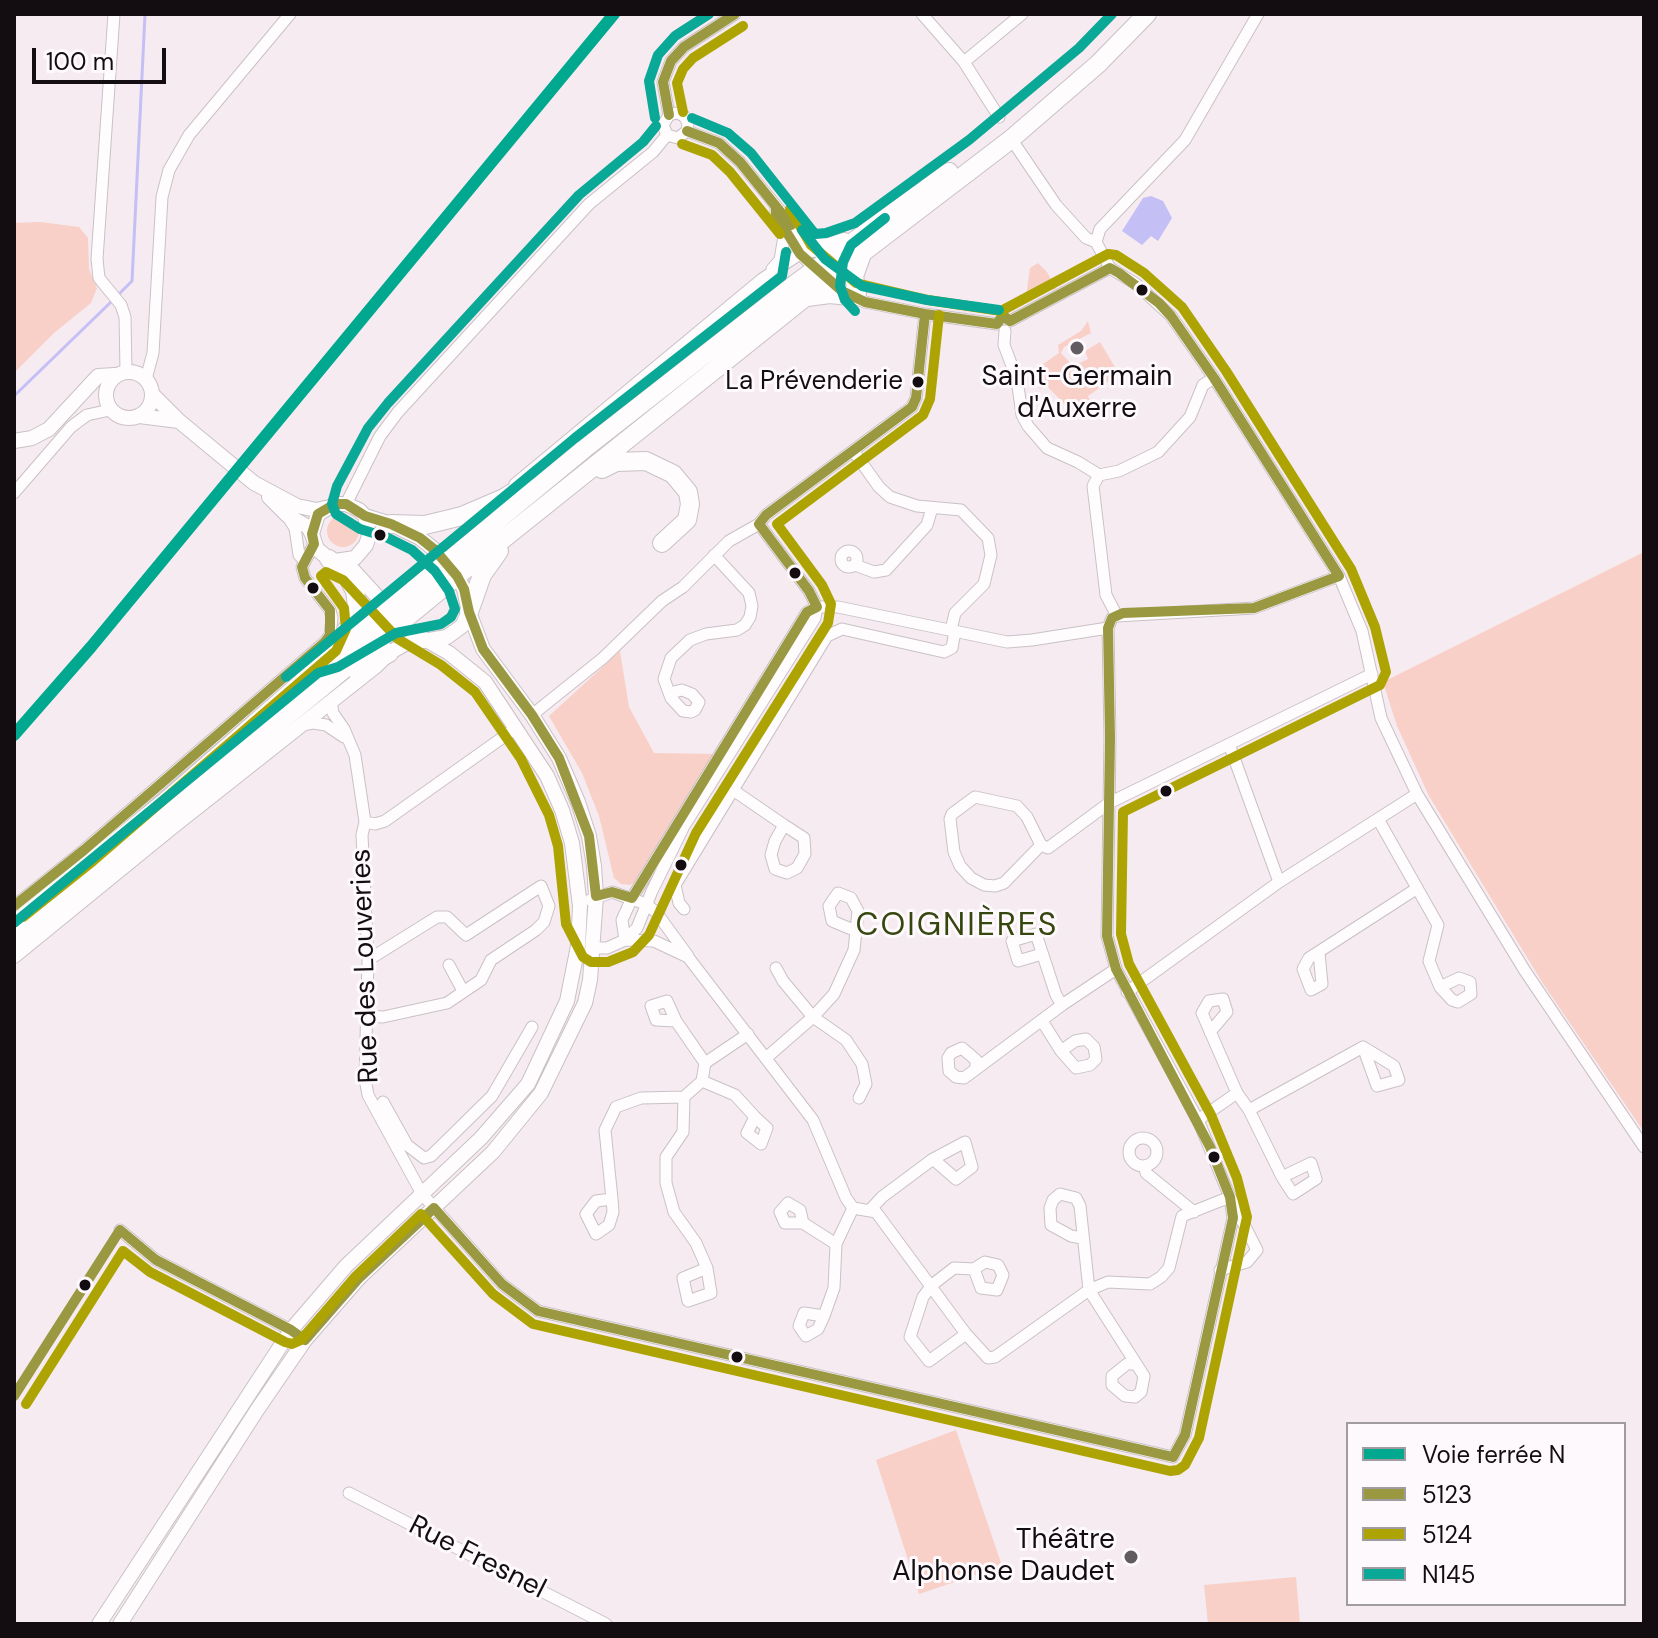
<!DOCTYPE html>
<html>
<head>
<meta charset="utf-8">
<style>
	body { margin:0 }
	#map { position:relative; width:1658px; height:1638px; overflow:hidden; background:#f6ebf1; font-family:"DM Sans",sans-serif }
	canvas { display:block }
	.frame { position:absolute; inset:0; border:16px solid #130d11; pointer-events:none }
	.legend { position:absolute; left:1346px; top:1422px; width:280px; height:184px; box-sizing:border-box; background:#fdf9fc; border:2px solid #9f9b9e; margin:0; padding:10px 14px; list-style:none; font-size:24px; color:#130d11 }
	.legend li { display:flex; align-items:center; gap:16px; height:40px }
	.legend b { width:40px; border:2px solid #9f9b9e }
	.scale { position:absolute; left:32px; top:48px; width:134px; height:36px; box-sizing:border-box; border:4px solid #130d11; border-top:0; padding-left:10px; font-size:24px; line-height:28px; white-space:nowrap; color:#130d11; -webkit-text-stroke:6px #fdf9fc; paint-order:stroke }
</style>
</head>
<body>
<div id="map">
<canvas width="1658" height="1638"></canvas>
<div class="frame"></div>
<ul class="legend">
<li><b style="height:10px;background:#00a88f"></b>Voie ferrée N</li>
<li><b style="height:10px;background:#9b9842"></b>5123</li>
<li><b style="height:10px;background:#ada403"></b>5124</li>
<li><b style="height:10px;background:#0aa896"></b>N145</li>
</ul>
<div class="scale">100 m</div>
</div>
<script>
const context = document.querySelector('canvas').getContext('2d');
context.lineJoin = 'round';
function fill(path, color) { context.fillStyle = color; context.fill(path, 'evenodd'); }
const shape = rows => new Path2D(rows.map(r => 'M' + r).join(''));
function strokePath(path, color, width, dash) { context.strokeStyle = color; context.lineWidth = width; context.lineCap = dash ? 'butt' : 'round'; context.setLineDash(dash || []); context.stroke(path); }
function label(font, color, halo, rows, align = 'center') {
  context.font = font + ' "DM Sans",sans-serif'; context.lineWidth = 6; context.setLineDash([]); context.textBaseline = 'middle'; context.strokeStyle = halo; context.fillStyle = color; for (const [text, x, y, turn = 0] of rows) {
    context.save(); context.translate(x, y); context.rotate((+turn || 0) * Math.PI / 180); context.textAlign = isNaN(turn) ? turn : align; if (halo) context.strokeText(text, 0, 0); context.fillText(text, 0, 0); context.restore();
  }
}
const green = shape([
	[40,222,79,227,88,238,89,269,97,288,91,303,54,333,14,373,14,223],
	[1038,263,1047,272,1056,289,1050,290,1025,303,1030,268],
	[1088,321,1091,333,1064,347,1061,353,1073,366,1088,359,1085,351,1100,342,1119,374,1088,396,1092,405,1075,415,1046,385,1040,389,1030,373,1059,353,1058,345,1081,331],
	'327 531a16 16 0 1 1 32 0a16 16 0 1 1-32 0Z',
	[1644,552,1644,1132,1542,982,1429,796,1397,726,1383,682],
	[620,651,629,707,654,753,717,754,637,882,630,885,621,884,614,878,599,816,582,773,549,716],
	[956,1430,1002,1566,919,1594,876,1460],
	[1296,1577,1300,1624,1208,1624,1204,1585]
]);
const water = shape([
	[1151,196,1163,201,1172,218,1158,241,1151,236,1142,245,1122,231,1143,198]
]);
const stream = shape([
	[117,296,132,281,145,14],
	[14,396,112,301]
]);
const minor = shape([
	[114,14,97,259,99,278,121,305,125,317,126,371],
	[922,14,964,62,999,117],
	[964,62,1022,14],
	[669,115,663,82,671,61,684,47,735,14],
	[669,115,677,113,684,116,688,123,687,131],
	[687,131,719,143,740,162,813,251],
	[667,135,663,125,669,115],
	[667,135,678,138,687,131],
	[1016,146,1056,205,1086,238,1096,242,1110,268,1136,284,1171,316,1214,378,1339,576,1362,631,1381,718,1417,794,1525,971,1644,1147],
	[776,209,776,215,800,254,820,273],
	[1096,242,1100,229,1185,140,1258,14],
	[772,269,780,260,785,230],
	[849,296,865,302,925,314,997,324],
	[1010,321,1110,268],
	[1005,331,1004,345,1017,379,1022,415,1028,426,1047,448,1078,462,1099,475],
	[146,379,153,353,162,197,169,170,189,135,290,14],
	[854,452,879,487,890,497,917,506,961,510,988,538,991,555,984,584,955,613,951,630],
	[1099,475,1119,471,1158,452,1190,417,1203,385,1214,378],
	[1099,475,1093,486,1106,595,1117,616],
	[515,484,762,279,809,248],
	[14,493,71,427,87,415,110,410],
	[346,504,380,436,398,412,589,204,653,152,667,135],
	[287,516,295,528,299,555,304,560],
	[759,524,809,591,817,607],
	'841 559a8 8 0 1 1 16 0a8 8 0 1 1-16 0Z',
	[855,565,874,572,886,570,927,525,932,508],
	[1117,616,1112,618,1108,628,1110,738,1107,936,1116,969,1198,1120,1230,1197,1257,1250,1247,1262,1220,1270],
	[1117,616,1254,608,1339,576],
	[670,693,682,690,692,694,699,702,695,710,691,712,683,711,671,698,664,679,671,658,690,640,706,634,737,630,745,625,750,617,752,606,749,593,714,555],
	[331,701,333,713,344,729,355,755,365,822,375,824,385,821,516,728],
	[532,715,603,658,662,601,683,587,729,541,759,524,766,515,912,407,916,398,925,314],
	[302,725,313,723,326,725,344,737],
	[1229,744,1279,882],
	[733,790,784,825,804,838,805,854,797,868,787,873,775,869,771,855,775,841,784,825],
	[1378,819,1438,925,1429,961,1440,987,1452,1000,1458,1002,1471,994,1470,982,1459,978,1440,987],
	[365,822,362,835,368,960,365,1079,368,1095,422,1194,502,1284,538,1311,1173,1457,1185,1435,1233,1218,1230,1197],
	[1041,845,1004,883,995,886,984,885,971,878,960,866,954,852,950,819,952,814,975,797,1017,806,1027,817,1041,845,1048,848,1109,803,1372,674],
	[590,900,612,892,646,904,656,912,688,956],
	[14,906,84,850,325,642,330,635,332,618,330,610,305,578,302,567,314,544],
	[684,909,679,903,675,885,827,636,842,629,944,652,952,648,955,631],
	[625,940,622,920,632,898,807,612,817,607,838,607,1007,642,1032,640,1108,628],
	[625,940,637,928,652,891,684,826,815,618,817,607],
	[591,942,594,948,607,948,625,940,654,941,688,957,813,1120,846,1198,853,1208,876,1212,966,1334,988,1358,995,1357,1089,1290,1108,1282,1150,1284,1161,1277,1169,1268,1182,1216,1230,1197],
	[1319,953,1322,984,1311,990,1303,969,1309,958,1416,889],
	[1042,954,1018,961,1012,941,1036,934,1056,995,1062,1005],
	[449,965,463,991],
	[776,968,783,981,813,1017,846,1040,862,1064,866,1084,859,1098],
	[1127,992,1279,882,1417,794],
	[367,1016,383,1017,447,1003,481,980,491,960,536,930,544,922,549,906,541,886,466,935,447,917,437,917,368,960],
	[676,1021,656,1020,651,1006,667,1001,676,1021,705,1063],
	[1042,1021,1061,1051,1076,1068,1090,1065,1096,1059,1094,1047,1086,1039,1075,1041,1061,1051],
	[766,1058,813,1017,834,994,854,950,856,931,858,911,851,898,838,893,829,906,832,921,856,931],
	[976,1068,976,1060,962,1048,951,1053,948,1058,949,1071,956,1077,964,1078,1062,1005,1116,969],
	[702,1081,735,1095,755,1117,747,1133,761,1144,767,1128,755,1117],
	[1237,1093,1249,1110,1282,1177,1293,1194,1316,1179,1311,1163,1282,1177],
	[383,1102,407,1145,424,1158,431,1156,492,1096,532,1027],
	[1249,1110,1363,1047,1394,1066,1399,1080,1377,1086,1363,1047],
	[1198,1120,1237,1093,1202,1013,1209,1001,1223,999,1227,1012,1210,1032],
	'1129 1152a14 14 0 1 1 28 0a14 14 0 1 1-28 0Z',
	[1145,1166,1146,1173,1194,1212],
	[612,1199,613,1212,609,1225,596,1234,586,1214,596,1201,612,1199,605,1130,616,1107,641,1098,684,1097],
	[870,1210,882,1197,933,1159,965,1142,972,1167,956,1179,933,1159],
	[803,1223,800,1210,788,1203,780,1212,785,1223,803,1223,836,1244],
	[120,1230,156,1260,291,1330,305,1340],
	[1082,1238,1071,1236,1051,1225,1050,1208,1053,1200,1060,1194,1076,1198,1080,1206,1089,1290,1144,1376,1141,1392,1135,1397,1125,1396,1112,1385,1112,1376,1127,1364,1134,1364],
	[707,1268,711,1293,688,1301,683,1278,707,1268,696,1243,674,1212,666,1183,666,1157,683,1132,684,1097,702,1081,705,1063,748,1034],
	[824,1316,804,1313,799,1326,806,1336,818,1329,824,1316,834,1288,836,1244,853,1208],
	[966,1334,929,1361,910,1337,923,1297,932,1285,954,1268,974,1269,981,1288,997,1290,1003,1275,998,1265,985,1262,974,1269],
	[349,1493,606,1624]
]);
const tertiary = shape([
	'106 395a23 23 0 1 1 46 0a23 23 0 1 1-46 0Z',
	[152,394,179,421,254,483,297,506,317,510,325,508],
	[139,416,179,421],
	[14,441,32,438,49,429,98,376,115,375],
	[269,497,287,515,308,527,312,534],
	[14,956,171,828,376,666,389,653,405,644,447,637,462,626,469,612],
	[99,1624,291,1330,346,1266,481,1138,528,1084,567,1001,578,946,580,906,572,843,562,810,547,776,485,682,449,653,407,629,351,568,329,559,317,549,312,534,318,514,335,504,346,504,359,510,365,516,369,536,366,545,355,558,335,561],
	[120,1624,257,1410,305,1340,359,1278,493,1152,541,1093,585,1003,590,980,596,896,594,866,589,836,578,802,559,758,532,715,483,649,469,612,464,589,457,576,435,550,420,538,391,524,365,516]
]);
const primary = shape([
	[809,248,829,247,844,242],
	[857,293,854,276,862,254],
	[807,297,830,294,849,296],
	[602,469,616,462,646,461,673,474,688,492,690,504,687,520,662,543],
	[391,524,425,525,462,516,504,498,525,485],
	[329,559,348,578,355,591,357,607,354,618,339,642],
	[469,612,482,575,499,551],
	[357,671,389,653],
	[14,925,165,802,316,670,584,449,795,284,949,172],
	[14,941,457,576,828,279,1010,140,1098,64,1147,14]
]);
const bus1 = shape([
	[669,115,663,82,671,61,684,47,735,14],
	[687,131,719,143,740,162,791,225],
	[14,906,84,850,325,642,330,635,330,610,305,578,302,567,314,544,312,534,318,514,335,504,346,504,365,516,391,524,420,538,435,550,457,576,464,589,469,612,483,649,532,715,559,758,589,836,596,896,612,892,632,898,807,612,817,607,809,591,759,524,766,515,912,407,916,398,925,314],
	[14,1396,120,1230,156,1260,291,1330,305,1340,359,1278,434,1208,502,1284,538,1311,1173,1457,1185,1435,1233,1218,1230,1197,1210,1147,1116,969,1107,936,1110,738,1108,628,1112,618,1123,613,1254,608,1339,576,1214,378,1171,316,1159,303,1119,273,1110,268,1010,321,1005,317,1001,318,997,324,925,314,865,302,842,291,800,254,776,215,776,209]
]);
const bus2 = shape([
	[683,112,677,83,683,69,693,58,743,26],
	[682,144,712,155,730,172,780,234],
	[23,917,93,861,336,651,346,629,344,608,321,576,326,572,343,580,398,639,441,665,475,692,521,759,549,815,558,846,566,924,583,957,591,962,608,962,633,952,649,935,696,833,828,623,831,604,822,585,777,524,923,415,930,399,939,315],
	[26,1404,123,1251,150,1272,285,1342,292,1344,301,1340,356,1276,421,1214,493,1294,533,1324,1170,1471,1178,1470,1185,1465,1199,1438,1247,1217,1237,1178,1211,1115,1129,964,1121,934,1123,812,1380,685,1386,672,1375,627,1351,569,1226,371,1182,307,1144,273,1116,255,1108,254,1001,311,928,300,856,283,811,245,790,209]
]);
const bus3 = shape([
	[655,118,649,81,658,55,675,36,709,14],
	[692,118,728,133,751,153,815,234,826,233,855,223,969,140,1079,48,1112,14],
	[802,230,825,259,862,286,927,300,999,310],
	[855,311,845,300,840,286,843,262,851,245,885,218],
	[286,677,575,438,782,276,786,252],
	[14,923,318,673,338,667,396,633,441,624,451,617,455,609,449,591,435,571,412,550,386,537,360,529,336,514,332,504,337,486,368,428,388,403,579,195,643,142,656,126]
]);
const rail1 = shape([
	[14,735,91,647,614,14]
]);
const markers = [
	[1142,290,7,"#130d11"],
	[1077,348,8,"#625b5f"],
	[918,382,7,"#130d11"],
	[380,535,7,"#130d11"],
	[795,573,7,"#130d11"],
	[313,588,7,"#130d11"],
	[1166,791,7,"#130d11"],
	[681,865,7,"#130d11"],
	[1214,1157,7,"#130d11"],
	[85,1285,7,"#130d11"],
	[737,1357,7,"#130d11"],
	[1131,1557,8,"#625b5f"]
];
const busNames = [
	["La Prévenderie",903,382]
];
const poiNames = [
	["Saint-Germain",1077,378],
	["d'Auxerre",1077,410],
	["Théâtre",1115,1541,"right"],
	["Alphonse Daudet",1115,1573,"right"]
];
const streetNames = [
	["Rue des Louveries",366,966,-92],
	["Rue Fresnel",477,1558,27]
];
const quarterNames = [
	["COIGNIÈRES",957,927]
];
fill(green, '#f8d0c7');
fill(water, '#c4bff5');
strokePath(stream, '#c4bff5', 3);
strokePath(minor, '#c9c1c6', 13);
strokePath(tertiary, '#c9c1c6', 16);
strokePath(primary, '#c9c1c6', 20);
strokePath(minor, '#fefcfd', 11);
strokePath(tertiary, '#fefcfd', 14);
strokePath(primary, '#fefcfd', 18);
strokePath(bus1, '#9b9842', 10);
strokePath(bus2, '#ada403', 10);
strokePath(bus3, '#0aa896', 10);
strokePath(rail1, '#00a88f', 12);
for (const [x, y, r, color] of markers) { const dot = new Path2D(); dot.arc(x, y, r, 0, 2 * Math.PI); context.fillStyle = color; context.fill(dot); strokePath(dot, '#fdf9fc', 3); }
label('26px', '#130d11', '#fdf9fc', busNames, 'right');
label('28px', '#130d11', '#fdf9fc', poiNames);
label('28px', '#130d11', '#fdf9fc', streetNames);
context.letterSpacing = '2px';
label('32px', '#36460f', '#fdf9fc', quarterNames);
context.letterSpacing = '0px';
</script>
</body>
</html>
